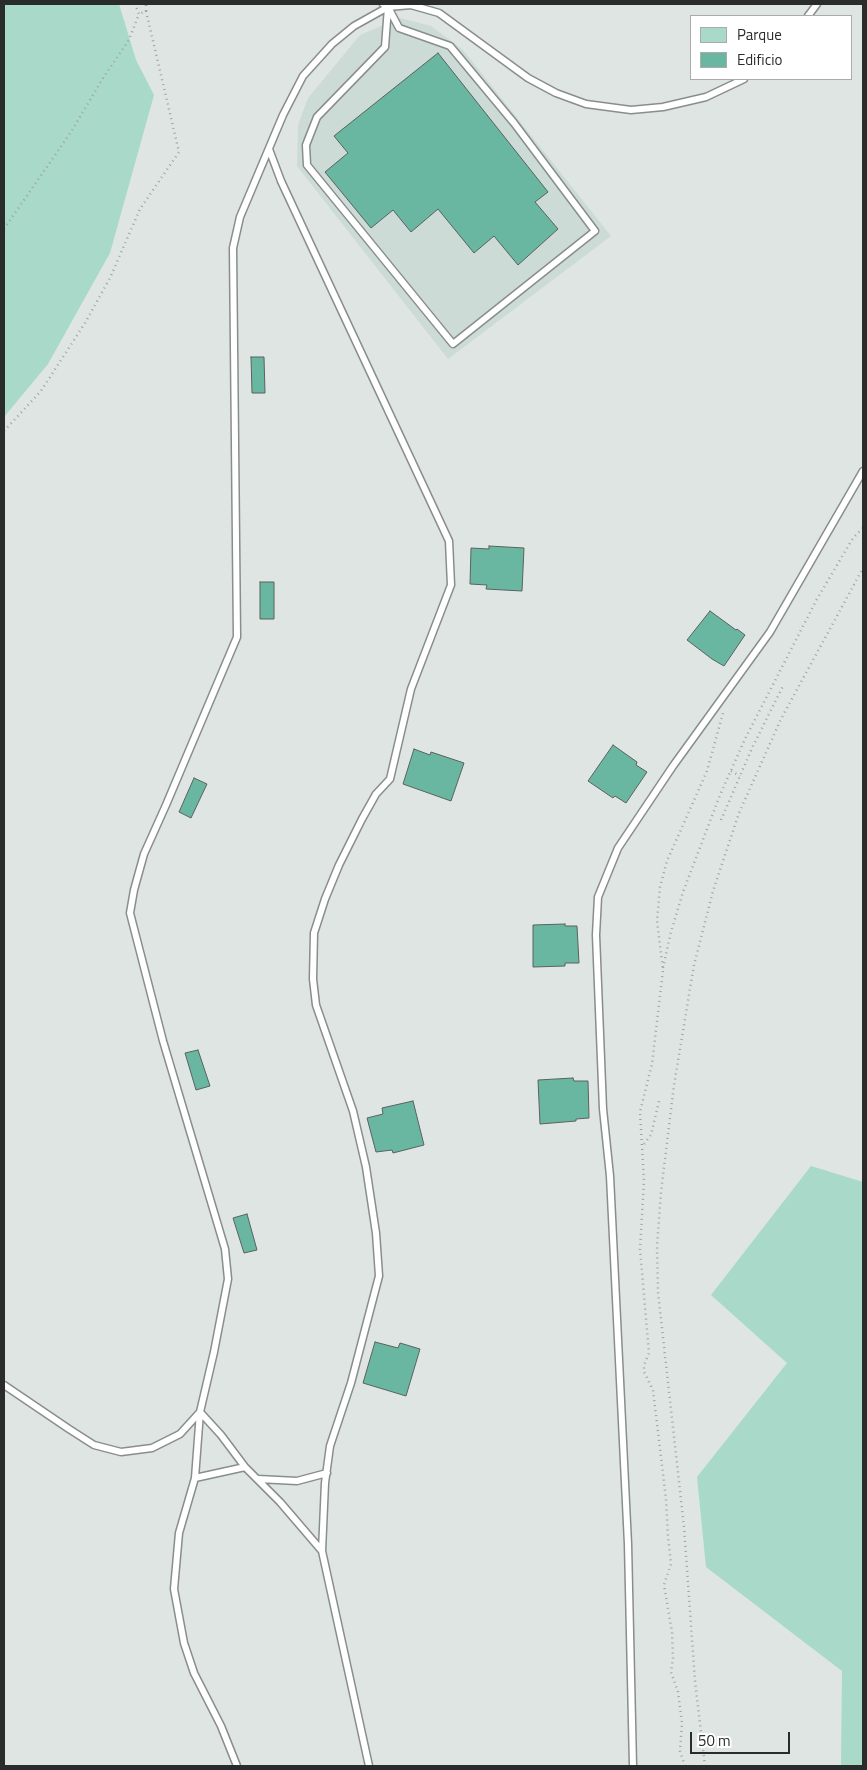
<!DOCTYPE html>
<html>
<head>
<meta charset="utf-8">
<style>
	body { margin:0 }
	#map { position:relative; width:867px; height:1770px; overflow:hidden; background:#dee5e3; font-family:"Titillium Web",sans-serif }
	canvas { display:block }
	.frame { position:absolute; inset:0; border:5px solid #2a2c2b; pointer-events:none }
	.legend { position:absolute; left:690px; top:15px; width:162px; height:65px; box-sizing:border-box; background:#fff; border:1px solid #aaabaa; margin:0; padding:6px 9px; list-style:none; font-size:15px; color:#2a2c2b }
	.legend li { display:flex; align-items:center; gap:10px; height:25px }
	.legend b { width:25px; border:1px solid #aaabaa }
	.scale { position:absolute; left:690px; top:1732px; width:100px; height:22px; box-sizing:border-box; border:2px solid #2a2c2b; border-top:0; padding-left:6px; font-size:15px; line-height:18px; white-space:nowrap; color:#2a2c2b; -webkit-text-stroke:4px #fff; paint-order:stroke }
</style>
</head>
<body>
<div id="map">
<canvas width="867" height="1770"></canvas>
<div class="frame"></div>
<ul class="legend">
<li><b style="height:14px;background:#a8d9c9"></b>Parque</li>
<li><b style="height:14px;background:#69b7a0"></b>Edificio</li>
</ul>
<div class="scale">50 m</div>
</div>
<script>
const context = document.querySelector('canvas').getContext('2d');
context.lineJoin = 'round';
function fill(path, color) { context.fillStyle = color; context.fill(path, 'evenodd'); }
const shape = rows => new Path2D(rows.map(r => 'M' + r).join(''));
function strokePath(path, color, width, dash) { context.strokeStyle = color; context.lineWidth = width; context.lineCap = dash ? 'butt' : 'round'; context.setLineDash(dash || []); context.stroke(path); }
const built = shape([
	[400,18,431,26,463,50,611,236,448,359,297,166,298,125,308,98,360,35]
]);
const green = shape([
	[4,4,119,4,136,60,154,95,110,253,48,364,4,417],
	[811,1166,863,1182,863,1766,841,1766,842,1671,706,1567,697,1477,787,1363,711,1295]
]);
const building = shape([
	[438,53,548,192,535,202,558,229,518,265,494,236,474,253,438,209,411,232,393,210,371,228,325,172,348,153,334,136,438,53],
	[251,357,264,357,265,393,252,393,251,357],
	[489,546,524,548,522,591,486,589,487,585,470,584,471,548,489,549,489,546],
	[260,582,274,582,274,619,260,619,260,582],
	[710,611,736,630,737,629,745,635,724,666,712,659,687,640,710,611],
	[613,745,637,762,636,765,647,772,626,803,615,796,613,798,588,781,613,745],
	[414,749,430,755,431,752,464,763,451,801,403,784,414,749],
	[194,778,207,784,191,818,179,812,194,778],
	[565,924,565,926,577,926,579,963,565,963,565,966,533,967,533,925,565,924],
	[198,1050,210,1086,196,1090,185,1053,198,1050],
	[573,1078,574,1081,588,1081,589,1118,576,1119,576,1121,540,1124,538,1080,573,1078],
	[413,1101,424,1145,393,1153,392,1150,376,1152,367,1118,383,1114,382,1108,413,1101],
	[247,1214,257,1250,244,1253,233,1218,247,1214],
	[375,1342,398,1348,400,1343,420,1349,406,1396,363,1383,375,1342]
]);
const path = shape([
	[146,11,146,4],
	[4,229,71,132,103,78,129,40,139,14,135,4],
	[4,431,41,391,85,323,110,278,140,209,179,152,146,11,139,14],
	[731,771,740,776],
	[721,820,753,746,783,686],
	[663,968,671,932,683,892,720,795,745,739,817,599,853,538,863,528],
	[644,1144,651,1135,659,1101],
	[685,1766,680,1751,682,1723,678,1692,671,1672,673,1658,672,1632,664,1585,671,1564,668,1537,666,1499,653,1390,644,1372,644,1365,649,1353,640,1249,644,1181,640,1112,652,1064,663,970,657,921,660,887,667,861,707,771,723,713],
	[705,1766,695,1681,684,1527,658,1292,657,1246,661,1192,674,1085,694,965,713,891,739,813,781,719,863,568]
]);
const service = shape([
	[383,4,388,7,399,28,450,46,514,123,595,231,453,344,307,165,306,145,317,117,385,47,388,7],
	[808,16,817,4],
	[269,149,281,181,449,541,451,585,411,689,390,779,376,794,362,819,339,865,325,899,314,933,313,979,316,1005,353,1111,366,1167,376,1233,379,1276,351,1383,330,1446,325,1483,322,1551,369,1766],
	[4,1385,69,1429,94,1445,121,1452,152,1448,180,1434,200,1412,195,1478],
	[245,1467,221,1435,200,1412,214,1352,228,1279,225,1249,163,1041,130,913,134,890,144,854,166,805,237,637,233,248,240,217,283,115,303,76,332,44,354,26,388,7,411,5,439,13,528,78,556,93,586,104,631,110,663,107,706,97,744,79],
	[258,1479,297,1481,327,1473],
	[237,1766,221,1726,194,1673,184,1643,174,1589,179,1533,195,1478,245,1467,280,1502,322,1551],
	[633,1766,628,1544,610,1176,603,1109,596,935,598,897,618,848,673,766,770,632,863,471]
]);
fill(built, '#ccdbd6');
fill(green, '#a8d9c9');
fill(building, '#69b7a0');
strokePath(building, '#5b615f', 1);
strokePath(service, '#888e8c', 9);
strokePath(path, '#9fa4a3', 2.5, [1, 4]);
strokePath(service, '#fff', 6);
</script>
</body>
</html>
